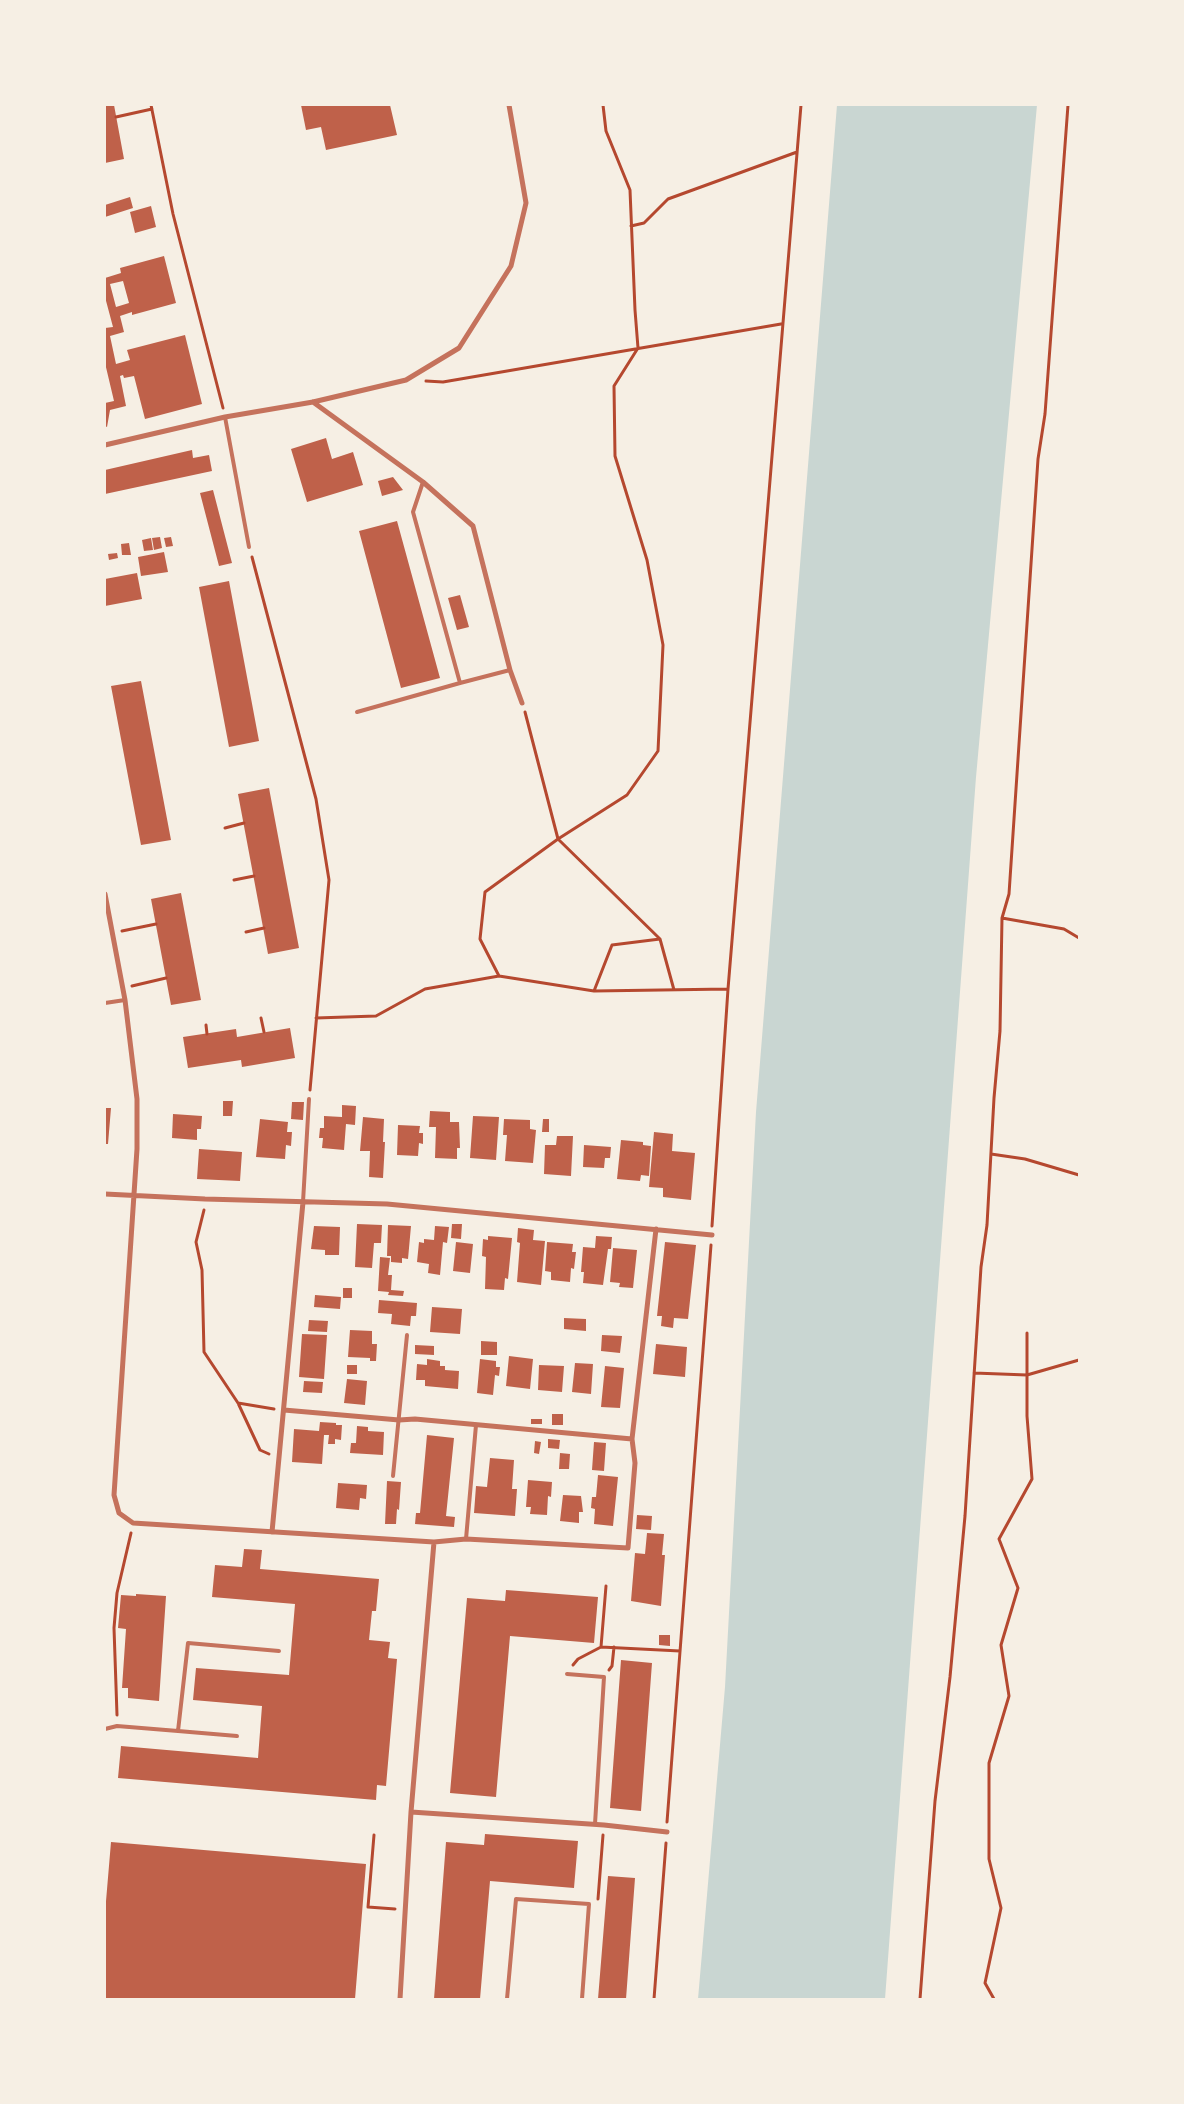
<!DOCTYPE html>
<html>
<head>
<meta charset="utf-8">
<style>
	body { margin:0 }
	#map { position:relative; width:1184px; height:2104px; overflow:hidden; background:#f6efe4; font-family:"Titillium Web",sans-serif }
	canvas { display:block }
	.frame { position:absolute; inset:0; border:106px solid #f6efe4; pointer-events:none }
</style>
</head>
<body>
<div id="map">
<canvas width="1184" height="2104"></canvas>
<div class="frame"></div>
</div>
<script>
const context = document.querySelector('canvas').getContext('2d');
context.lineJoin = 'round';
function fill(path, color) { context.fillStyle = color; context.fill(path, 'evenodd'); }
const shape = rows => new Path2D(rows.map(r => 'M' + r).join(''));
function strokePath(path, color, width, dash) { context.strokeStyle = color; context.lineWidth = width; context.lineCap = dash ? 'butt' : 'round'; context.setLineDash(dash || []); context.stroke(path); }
const water = shape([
	[837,105,1037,105,976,777,885,1999,698,1999,725,1687,756,1112]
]);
const building = shape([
	[105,105,114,105,124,159,105,163],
	[301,105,390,105,397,135,326,150,321,127,306,130],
	[130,197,133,208,105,217,105,205],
	[151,206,156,227,135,233,130,212],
	[164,256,176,303,132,315,132,312,120,316,124,332,110,336,116,364,130,360,127,350,185,335,202,404,145,419,134,376,124,378,123,375,120,376,126,406,110,410,107,427,105,426,105,403,114,401,105,363,105,328,113,327,105,297,105,278,121,273,120,268],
	[123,281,129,303,116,307,110,284],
	[326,438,332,459,353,452,363,485,307,502,291,449],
	[192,450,193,458,209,455,212,471,105,494,105,470],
	[393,477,403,490,382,496,378,481],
	[213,490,232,563,219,566,200,493],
	[397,521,440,678,401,688,359,531],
	[160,537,162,548,154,550,152,538],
	[171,537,173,546,166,547,164,538],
	[151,538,153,550,144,551,142,540],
	[129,543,131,555,122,555,121,544],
	[164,552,168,572,141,576,138,557],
	[117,553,118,558,109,560,108,554],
	[137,573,142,599,105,606,105,579],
	[229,581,259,741,229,747,199,587],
	[460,595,469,627,457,630,448,598],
	[141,681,171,840,141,845,111,686],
	[269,788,299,948,268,954,238,794],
	[181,893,201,1000,171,1005,151,899],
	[290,1028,295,1058,242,1067,241,1060,188,1068,183,1037,236,1029,237,1037],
	[223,1101,233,1101,232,1116,223,1116],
	[292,1102,304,1102,303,1120,291,1119],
	[342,1105,356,1106,355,1125,346,1124,344,1150,322,1148,323,1138,319,1138,320,1128,324,1128,324,1116,342,1117],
	[105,1108,111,1108,108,1144,105,1144],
	[430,1111,450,1112,450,1122,459,1122,460,1148,457,1148,457,1159,435,1158,436,1127,429,1127],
	[173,1114,202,1116,201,1129,197,1129,197,1140,172,1138],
	[473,1116,499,1117,496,1160,470,1158],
	[363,1117,384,1119,383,1142,385,1142,383,1178,369,1177,370,1151,360,1151],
	[260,1119,288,1122,287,1132,292,1132,291,1146,286,1145,285,1159,256,1157],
	[504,1119,530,1120,530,1129,536,1130,533,1163,505,1161,507,1135,503,1135],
	[543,1119,549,1119,549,1132,542,1132],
	[398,1125,420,1126,419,1133,423,1133,423,1144,419,1143,418,1156,397,1155],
	[654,1132,673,1134,672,1151,695,1153,691,1200,663,1197,663,1188,649,1187],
	[557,1136,573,1136,571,1176,544,1174,545,1145,556,1145],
	[621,1140,643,1142,643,1145,651,1146,649,1176,641,1175,640,1181,617,1179],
	[584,1145,611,1147,610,1158,605,1158,604,1168,583,1167],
	[199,1149,242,1152,240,1181,197,1179],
	[357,1224,382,1225,381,1243,374,1243,372,1268,355,1267],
	[452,1224,462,1224,461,1239,451,1238],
	[388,1225,411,1226,408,1259,402,1258,402,1263,391,1262,391,1256,387,1256],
	[314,1226,340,1227,339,1255,325,1255,325,1250,311,1249],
	[435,1226,449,1227,447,1243,443,1242,440,1275,428,1273,429,1264,417,1262,419,1242,424,1243,424,1239,434,1240],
	[518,1228,534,1230,533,1240,545,1241,541,1285,517,1282,520,1243,517,1242],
	[488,1236,512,1238,508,1279,505,1278,504,1290,485,1289,486,1257,482,1256,483,1239,488,1240],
	[596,1236,612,1237,611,1249,608,1249,603,1285,583,1283,584,1272,581,1272,583,1247,595,1248],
	[456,1242,473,1244,470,1273,453,1271],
	[547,1242,573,1244,572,1252,576,1252,574,1269,571,1268,570,1282,551,1280,551,1272,545,1271],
	[665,1242,696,1245,688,1319,674,1318,673,1328,661,1326,662,1316,657,1316],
	[613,1248,637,1250,633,1288,619,1287,620,1283,610,1282],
	[380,1257,390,1258,388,1275,392,1275,391,1290,404,1291,403,1296,388,1295,389,1292,378,1291],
	[343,1288,352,1288,352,1298,343,1298],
	[315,1295,341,1297,340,1309,314,1307],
	[379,1300,417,1303,416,1316,411,1316,410,1326,391,1324,392,1314,378,1313],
	[432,1307,462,1309,460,1334,430,1332],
	[564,1318,586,1319,586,1331,564,1329],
	[309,1320,328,1321,327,1332,308,1331],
	[350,1330,372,1331,372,1344,377,1344,376,1361,370,1361,370,1358,348,1357],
	[302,1334,327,1335,324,1379,299,1377],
	[602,1335,622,1336,620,1353,601,1351],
	[481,1341,497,1342,497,1355,481,1355],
	[656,1344,687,1347,685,1377,653,1374],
	[415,1345,434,1346,434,1355,415,1354],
	[509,1356,533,1359,530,1389,506,1386],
	[427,1359,440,1361,440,1366,445,1366,445,1370,459,1371,458,1389,425,1386,425,1380,416,1380,417,1364,427,1365],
	[480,1359,496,1361,496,1367,500,1367,499,1376,495,1375,493,1395,477,1393],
	[575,1363,593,1364,591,1394,572,1392],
	[347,1365,357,1365,357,1374,347,1374],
	[539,1365,564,1366,562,1392,538,1390],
	[605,1366,624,1368,620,1408,601,1407],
	[347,1379,367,1381,365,1405,344,1403],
	[304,1381,323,1382,322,1393,303,1392],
	[552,1414,563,1414,563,1425,552,1425],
	[531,1419,542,1419,542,1424,531,1424],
	[320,1422,336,1423,336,1425,342,1425,341,1440,335,1439,335,1444,328,1444,329,1435,324,1435,322,1464,292,1462,294,1429,319,1431],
	[357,1426,368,1427,368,1431,384,1432,383,1455,350,1453,351,1443,356,1443],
	[427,1435,454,1438,446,1516,455,1517,454,1527,415,1524,416,1513,420,1513],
	[548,1439,560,1440,559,1449,548,1448],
	[535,1441,541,1442,539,1454,534,1453],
	[594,1442,606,1443,604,1471,592,1470],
	[560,1453,570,1454,569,1469,559,1469],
	[490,1458,514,1460,512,1489,517,1489,515,1516,474,1513,476,1486,487,1487],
	[598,1475,618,1477,613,1526,594,1524,595,1509,591,1508,592,1497,596,1497],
	[528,1480,552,1482,551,1497,548,1496,547,1515,530,1514,531,1507,526,1507],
	[387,1481,401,1482,399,1510,397,1509,396,1524,385,1524],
	[338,1483,367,1485,366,1499,360,1498,359,1510,336,1508],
	[563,1495,581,1496,583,1512,579,1512,579,1523,560,1521],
	[637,1515,652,1516,651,1530,636,1529],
	[647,1533,664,1534,662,1555,665,1555,661,1606,631,1601,635,1553,645,1554],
	[244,1549,262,1550,260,1569,379,1579,376,1611,372,1611,369,1640,390,1642,388,1658,397,1659,386,1786,377,1785,376,1800,118,1778,121,1746,258,1758,262,1706,193,1700,196,1668,289,1675,295,1604,212,1597,215,1565,242,1567],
	[506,1590,598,1597,594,1643,510,1636,496,1797,450,1793,467,1598,505,1601],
	[136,1594,166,1596,159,1701,128,1698,128,1688,122,1688,126,1629,118,1628,121,1595,136,1596],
	[659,1635,670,1635,670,1646,659,1645],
	[621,1660,652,1663,641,1811,610,1808],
	[485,1834,578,1841,574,1888,490,1881,480,1999,434,1999,446,1842,484,1845],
	[111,1842,366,1864,355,1999,105,1999,105,1913],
	[608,1876,635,1878,626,1999,598,1999]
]);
const path = shape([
	[151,105,173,214,223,408],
	[603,105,606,131,630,190,635,310,638,348,614,386,615,456,647,560,663,645,658,751,627,795,558,839,485,892,480,939,499,976,594,991,728,989],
	[116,117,152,109],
	[631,226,644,223,668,199,797,152],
	[426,381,443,382,781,324],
	[252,557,316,799,329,880,310,1090],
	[525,712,558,839,660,939],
	[225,828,244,823],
	[234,880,254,876],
	[1002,918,1064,929,1079,938],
	[122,931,156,924],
	[246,932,264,928],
	[132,986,166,978],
	[594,991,612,945,660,939,674,990],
	[261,1018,264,1032],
	[316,1018,376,1016,425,989,499,976],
	[206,1025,207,1034],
	[991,1154,1025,1159,1079,1175],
	[204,1210,196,1242,202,1270,204,1352,238,1403,260,1450,269,1454],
	[712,1226,728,989,801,105],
	[974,1373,1027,1375,1079,1360],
	[238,1403,274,1409],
	[606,1586,601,1647,680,1651],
	[573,1665,578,1659,601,1647],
	[609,1670,612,1666,614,1647],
	[117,1715,114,1628,117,1593,131,1533],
	[667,1822,711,1245],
	[374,1835,368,1907,395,1909],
	[598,1899,603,1835],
	[654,1999,666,1843],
	[920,1999,935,1801,950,1677,965,1516,981,1267,987,1225,994,1098,1000,1031,1002,918,1009,894,1038,459,1045,414,1068,105],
	[994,1999,985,1983,1001,1908,989,1859,989,1763,1009,1696,1001,1645,1018,1588,999,1539,1032,1479,1027,1416,1027,1333]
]);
const service = shape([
	[225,417,249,547],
	[423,482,413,512,460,683,510,670],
	[357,712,460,683],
	[105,1003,125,1000],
	[303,1202,309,1099],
	[393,1476,407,1335],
	[466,1539,476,1425],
	[567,1674,604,1677,595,1824],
	[105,1729,117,1726,178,1731,188,1643,279,1651],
	[178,1731,237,1736],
	[507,1999,516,1899,589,1904,582,1999]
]);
const minor = shape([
	[313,402,423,482,473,526,510,670,522,703],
	[105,445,225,417,313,402,406,380,459,348,511,266,526,203,509,105],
	[105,894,125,1000,137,1099,137,1149,114,1495,119,1513,133,1523,434,1542,466,1539,628,1548,635,1463,632,1439,656,1229],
	[105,1194,205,1199,387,1204,712,1235],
	[284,1410,399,1420,415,1419,632,1439],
	[272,1532,303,1202],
	[411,1812,604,1825,667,1832],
	[400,1999,411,1812,434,1542]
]);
fill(water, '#c9d6d2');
fill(building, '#bf614a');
strokePath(path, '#b5482f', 3);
strokePath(service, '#c5725c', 4);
strokePath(minor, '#c5725c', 5);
</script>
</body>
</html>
